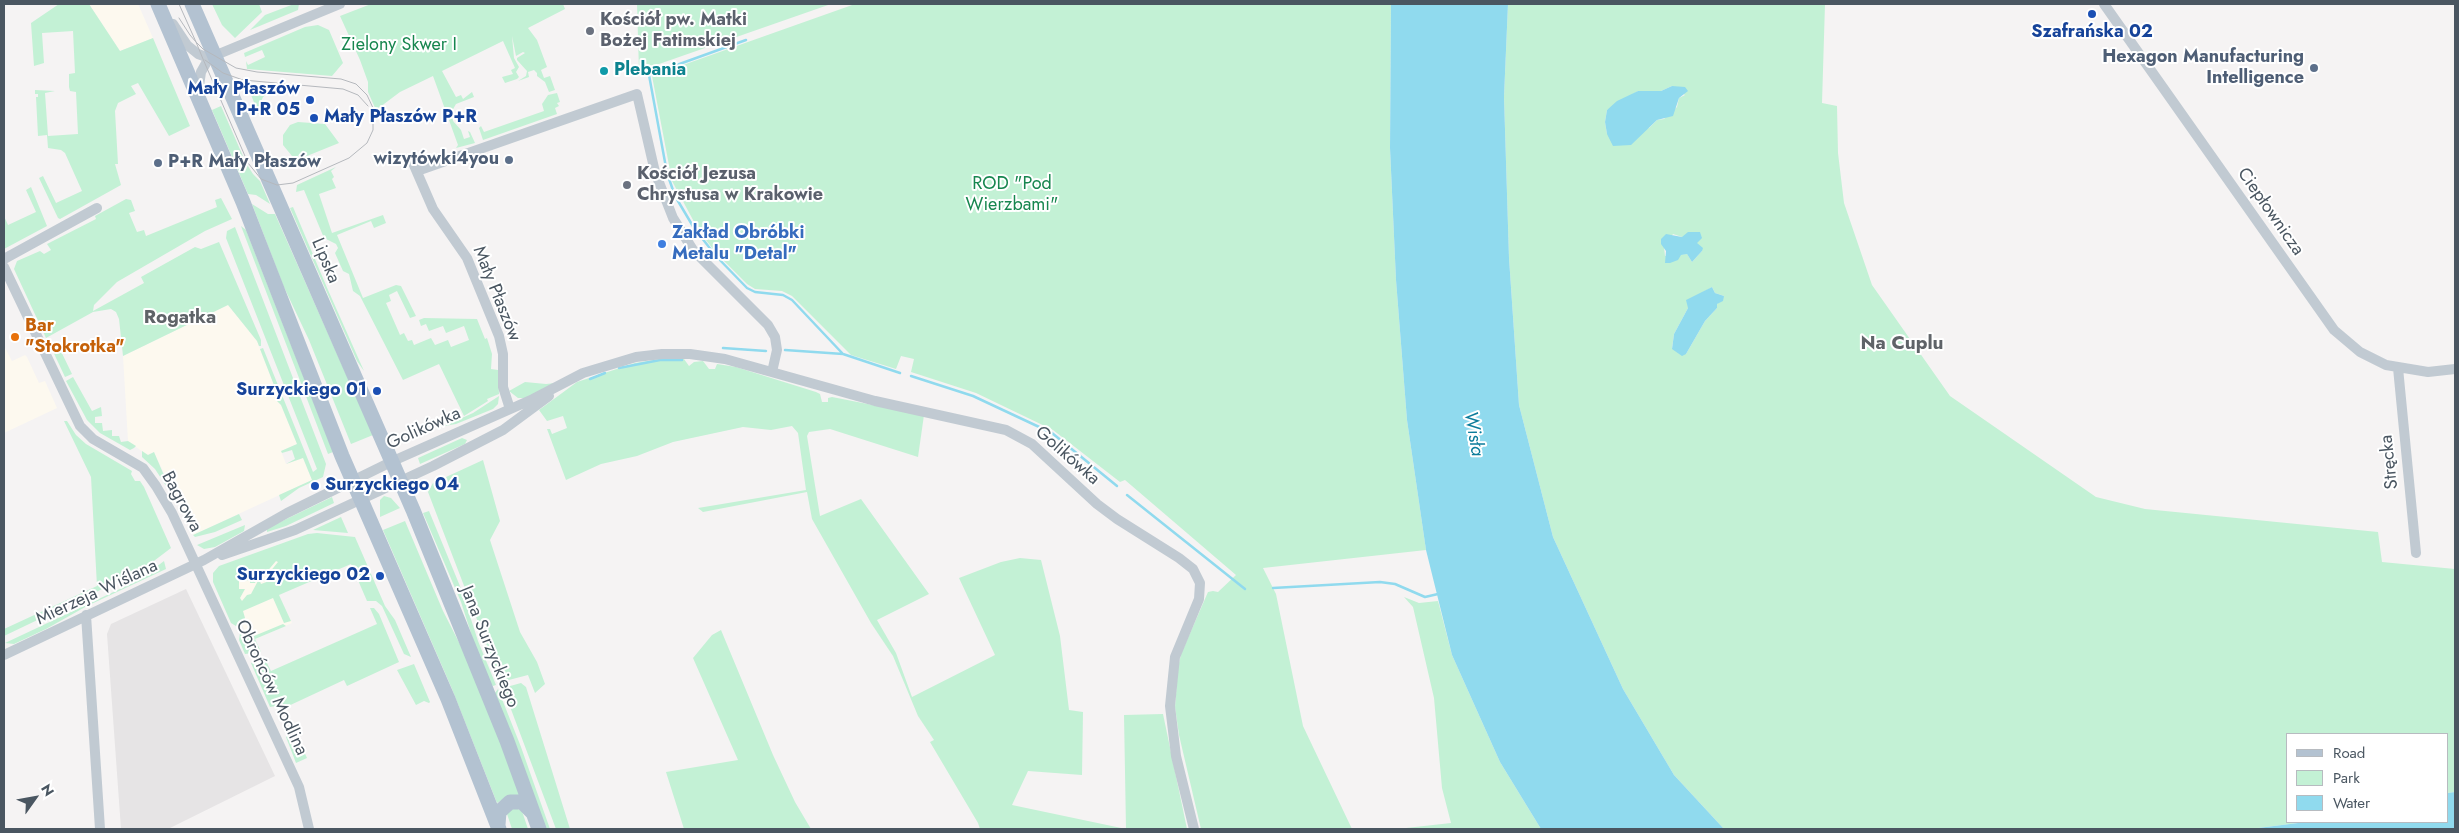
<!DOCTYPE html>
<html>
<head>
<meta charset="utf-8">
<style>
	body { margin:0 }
	#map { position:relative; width:2459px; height:833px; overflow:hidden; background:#f5f3f3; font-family:Jost,sans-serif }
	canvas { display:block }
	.frame { position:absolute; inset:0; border:5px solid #4a5661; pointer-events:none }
	.legend { position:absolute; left:2286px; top:733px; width:162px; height:90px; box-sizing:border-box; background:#fff; border:1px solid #b7bbc0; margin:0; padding:6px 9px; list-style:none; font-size:15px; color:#4a5661 }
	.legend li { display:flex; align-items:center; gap:10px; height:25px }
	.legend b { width:25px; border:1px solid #b7bbc0 }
	.north { position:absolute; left:10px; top:773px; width:50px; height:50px; -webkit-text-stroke:4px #fff; paint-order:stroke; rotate:58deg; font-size:14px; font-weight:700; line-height:20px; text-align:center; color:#4a5661 }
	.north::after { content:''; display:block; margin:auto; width:18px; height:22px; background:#4a5661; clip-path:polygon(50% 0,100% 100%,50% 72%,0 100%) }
</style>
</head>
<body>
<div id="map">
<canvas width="2459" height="833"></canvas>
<div class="frame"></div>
<ul class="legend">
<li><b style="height:6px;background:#b3c2d1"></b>Road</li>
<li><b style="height:14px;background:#c3f1d5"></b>Park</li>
<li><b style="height:14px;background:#90daee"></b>Water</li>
</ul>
<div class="north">N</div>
</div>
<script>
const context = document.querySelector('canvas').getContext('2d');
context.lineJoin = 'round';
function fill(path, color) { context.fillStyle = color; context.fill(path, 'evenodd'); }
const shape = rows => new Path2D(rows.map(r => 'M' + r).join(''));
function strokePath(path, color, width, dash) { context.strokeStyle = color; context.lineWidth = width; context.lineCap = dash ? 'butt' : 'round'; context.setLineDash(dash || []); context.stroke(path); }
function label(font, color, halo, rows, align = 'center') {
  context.font = font + ' Jost,sans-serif'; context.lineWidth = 4; context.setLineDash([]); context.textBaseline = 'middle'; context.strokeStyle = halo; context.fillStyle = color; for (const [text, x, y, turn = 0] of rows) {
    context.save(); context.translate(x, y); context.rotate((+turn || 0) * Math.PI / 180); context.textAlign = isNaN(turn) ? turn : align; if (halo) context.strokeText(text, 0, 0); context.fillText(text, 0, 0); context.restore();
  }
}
const commercial = shape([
	[89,4,138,4,153,38,120,51],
	[228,305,257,341,279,399,277,401,281,405,297,444,281,451,286,464,303,458,312,480,193,535,154,452,147,455,128,441,123,356],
	[4,346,12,361,25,355,27,357,39,383,45,381,57,408,4,433],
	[283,558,279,596,292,623,255,639,252,632,245,631,243,627,242,624,245,618,230,582]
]);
const education = shape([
	[186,589,275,776,168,829,121,829,107,634,111,624]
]);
const green = shape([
	[59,4,89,4,120,51,153,38,190,126,169,136,138,83,131,86,136,94,118,103,115,111,118,164,115,164,121,185,60,219,58,218,39,178,43,176,56,203,82,191,65,153,61,150,48,148,47,135,38,136,36,97,38,97,38,94,35,94,35,90,55,91,45,93,48,136,78,134,76,92,70,91,69,87,69,74,75,73,73,31,42,33,44,63,34,66,31,23],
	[212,4,259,4,262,12,235,38,222,25],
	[294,4,299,4,298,10,250,30,265,15],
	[371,4,563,4,565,9,528,28,537,40,547,67,541,70,544,78,550,76,555,90,549,92,545,82,537,76,537,73,534,70,528,72,529,77,518,81,526,76,527,71,517,60,517,58,525,53,523,52,516,56,512,36,514,58,519,67,516,72,519,77,517,79,505,83,502,77,513,74,511,70,515,68,503,41,442,71,456,97,461,95,463,99,472,92,474,97,456,104,452,111,453,121,461,130,464,139,470,137,468,131,470,132,475,143,456,148,458,145,433,76,400,92,376,110,368,92,368,82,360,60,340,16],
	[637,4,831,4,639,71],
	[855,4,1391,4,1390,148,1396,280,1407,420,1426,550,1263,568,1276,594,1303,726,1352,829,1201,829,1179,735,1175,707,1178,668,1181,654,1208,592,1213,591,1218,592,1236,575,1125,480,1120,482,1053,430,976,393,911,372,914,359,901,356,896,369,851,355,792,296,782,291,755,289,747,284,716,253,699,231,672,181,652,76],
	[1508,4,1825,4,1822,103,1837,106,1838,153,1844,203,1872,285,1950,396,2096,497,2145,509,2378,532,2382,562,2455,569,2455,792,2448,793,2448,734,2288,734,2288,822,2306,822,2250,829,1724,829,1674,775,1623,689,1553,537,1519,405,1509,258,1504,97],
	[1672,86,1685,95,1679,98,1677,107,1664,119,1657,120,1649,128,1607,134,1605,122,1607,110,1638,91,1661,91],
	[1673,234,1682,237,1702,251,1692,262,1687,254,1665,256,1664,247],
	[1712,287,1715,293,1724,296,1717,304,1717,308,1705,321,1686,354,1672,348,1674,334,1688,308,1700,294],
	[318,25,329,30,343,63,332,76,247,69,246,61,248,65,265,57,262,50,245,57,244,53,305,27],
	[251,87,280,89,270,92,263,97,259,106,260,117,249,90],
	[557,93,560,102,557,103,559,106,555,108,557,114,483,140,479,128,481,126,484,132,544,111,542,104,548,95],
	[221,106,246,163,253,174,260,181,270,204,256,195,248,194,212,110],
	[298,122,325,124,339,143,302,158,292,156,283,145,283,135,290,125],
	[336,167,331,171,334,177,332,179,336,188,319,194,332,233,383,215,386,223,374,228,371,221,337,235,363,298,396,285,401,286,416,316,410,318,397,291,389,295,391,301,386,303,400,335,404,333,408,341,412,340,414,345,431,338,435,345,448,340,451,347,469,340,464,326,446,333,443,326,429,331,426,324,421,326,419,320,424,318,477,319,485,339,487,338,492,354,491,369,498,370,499,394,487,399,488,401,464,416,439,364,403,380,360,296,353,291,349,274,343,271,335,253,338,248,336,244,324,238,304,190,296,192,297,185],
	[31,187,47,226,4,249,4,216,8,225,36,212,26,190],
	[221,198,232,219,205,231,117,282,94,305,93,311,144,283,141,277,195,247,201,249,219,242,261,340,261,346,259,346,257,341,228,305,123,356,119,319,116,312,111,309,93,312,46,338,14,269,17,261,40,251,44,254,51,250,47,244,96,219,95,216,126,199,131,200,135,211,129,213,137,232,144,230,146,236,217,207,215,200],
	[252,204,268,214,275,214,373,435,351,444,309,340,283,285],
	[293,207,328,290,364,371,357,361,311,256,290,208],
	[241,226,246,230,333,452,328,454],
	[235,227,326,464,323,477,299,488,281,501,279,495,312,480,303,458,286,464,295,459,292,450,282,453,281,451,297,444,281,405,277,401,279,398,260,349,263,348,313,472,317,469,226,238,227,231],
	[56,341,72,374,65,377,50,345],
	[660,359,684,359,689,366,694,362,703,361,709,369,715,369,717,364,736,367,816,392,820,394,822,402,828,402,828,398,832,397,924,415,918,457,830,429,809,432,807,436,820,516,861,499,929,594,877,620,896,653,912,697,995,655,959,578,1001,562,1020,558,1041,560,1060,636,1069,710,1083,712,1082,775,1028,771,1012,805,1126,829,980,829,978,823,930,742,934,740,918,716,893,656,871,623,812,519,807,492,703,512,698,508,806,490,798,433,792,426,771,430,743,427,673,442,637,456,601,464,566,480,547,429,550,429,552,434,567,428,563,416,547,421,539,410,577,382,635,363],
	[73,377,92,411,101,407,102,416,95,417,95,423,102,423,103,431,112,430,112,436,119,436,121,442,128,441,136,446,134,448,130,450,100,433,87,420,66,381],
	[525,382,546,384,555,383,526,398,518,398,509,391],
	[499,396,498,404,493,409,456,424,444,426,473,413],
	[64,421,67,421,76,435,86,444,132,471,131,474,135,481,140,481,144,487,171,548,142,570,4,636,4,629,97,586,91,477],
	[462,438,467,440,465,444,420,464,418,458],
	[142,451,148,455,154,452,163,473,168,477,177,497,174,498,155,469,142,457],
	[483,460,500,521,490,540,520,632,537,662,545,684,535,693,528,675,501,682,428,492,433,483],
	[384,496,391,498,400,508,380,517,380,500],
	[332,497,334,503,286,526,267,532,267,529,276,524],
	[429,511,462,591,478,641,496,685,493,686,490,684,479,658,461,602,423,513],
	[239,514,242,520,215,532,195,537,193,535],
	[341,517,348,533,313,530],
	[405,521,443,611,471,666,521,795,510,795,497,803,452,689,383,530],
	[245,525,244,531,215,547,204,549,197,545],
	[317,533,355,537,385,606,395,620,411,657,404,654,382,606,376,601,367,601,351,564,279,595,291,621,284,623,273,598,243,611,245,618,242,624,236,626,231,623,213,582,213,573,219,566,308,534],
	[276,561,278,562,269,573,272,580,261,584,259,579,251,594,247,595,242,601,240,598,245,589,239,589,239,581,250,580,250,583,255,583,258,577,265,574],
	[164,561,166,569,87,606,46,629,14,644,5,643,139,580],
	[1404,597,1419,603,1438,601,1452,655,1500,762,1541,829,1397,829,1451,823,1442,788,1434,698,1413,607],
	[370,608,374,608,379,614,399,662,347,686,344,680,284,708,282,705,270,707,251,663,265,659,271,671,377,624],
	[283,624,286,626,255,639,261,652,245,654,239,640,240,633,250,631,254,636],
	[721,630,773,755,795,802,811,829,684,829,666,772,738,760,693,658,712,635],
	[414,664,430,702,429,703,424,701,416,705,397,670],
	[521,683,526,687,570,829,556,829,503,688],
	[498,689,521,747,550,829,545,829,494,694],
	[1163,714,1187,829,1126,829,1124,715],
	[294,730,307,758,296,763,286,737],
	[512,806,522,811,528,829,512,829,507,814]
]);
const water = shape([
	[1391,4,1508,4,1504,97,1509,258,1519,405,1553,537,1623,689,1674,775,1724,829,1541,829,1500,762,1452,655,1426,550,1407,420,1396,280,1390,148],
	[1672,86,1685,87,1688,91,1679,98,1673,116,1657,120,1631,145,1613,146,1607,134,1605,122,1607,110,1617,101,1638,91,1661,91],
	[1688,232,1700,232,1702,238,1697,243,1703,248,1702,251,1692,262,1687,254,1681,255,1678,260,1670,263,1665,263,1666,251,1661,244,1661,239,1666,234,1682,237],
	[1712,287,1715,293,1724,296,1723,301,1717,304,1717,308,1705,321,1686,354,1682,356,1672,349,1674,334,1688,308,1686,300],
	[2455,792,2455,829,2250,829,2306,822,2448,822,2448,793]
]);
const stream = shape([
	[746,40,649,75,667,173,675,196,694,228,716,256,747,288,755,292,783,295,792,300,843,354],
	[723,348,766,351],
	[785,350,843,354,900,373],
	[619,368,660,360,682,360],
	[911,376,973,396,1052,433,1117,486],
	[590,379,605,373],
	[1127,495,1245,589],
	[1273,588,1380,582,1395,584,1425,597,1438,594]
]);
const street = shape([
	[2104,4,2334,330,2360,352,2386,365,2428,372,2455,369],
	[173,24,187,45,198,54,209,58],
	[198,93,201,72,209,58,340,4],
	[413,163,433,209,467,258,499,336,503,354,503,387,510,409],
	[417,171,637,94,655,172,673,218,693,250,768,325,775,337,777,350,772,372],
	[4,259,97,208],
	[4,267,80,426,93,439,143,468,156,486,172,513,299,787,309,829],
	[2398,368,2416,553],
	[222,555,295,530,433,466,503,430,549,396],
	[86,615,100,829],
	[4,655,204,560,287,513,393,461,533,399,583,373,636,357,662,354,690,354,725,359,875,401,1006,430,1032,444,1097,504,1117,519,1179,558,1193,569,1200,583,1199,599,1175,657,1170,706,1176,756,1194,829]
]);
const primary = shape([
	[158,4,243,202,342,456,448,699,499,829],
	[192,4,413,510,507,741,539,829],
	[498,825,499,812,510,802,522,802,533,813]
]);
const tram = shape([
	[179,4,196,42,203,59,248,163,261,179,277,185,293,183,349,158,367,143,373,130,373,108,367,95,356,84,341,79,257,72,236,68,203,49,196,42,190,35,179,18],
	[205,60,223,73,243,80,343,89,358,95,368,106]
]);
const markers = [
	[2092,14,5,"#1a4fb4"],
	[590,31,5,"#6b7280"],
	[2314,68,5,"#5c6f8a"],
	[604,71,5,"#0f9aa8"],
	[310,100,5,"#1a4fb4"],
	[314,118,5,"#1a4fb4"],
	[509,160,5,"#5c6f8a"],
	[158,163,5,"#5c6f8a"],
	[627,185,5,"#6b7280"],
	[662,244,5,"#3f7fe0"],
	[15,337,5,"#e8710a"],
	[377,391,5,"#1a4fb4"],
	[315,486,5,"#1a4fb4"],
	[380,576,5,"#1a4fb4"]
];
const worshipNames = [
	["Kościół pw. Matki",600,21],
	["Bożej Fatimskiej",600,42],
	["Kościół Jezusa",637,175],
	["Chrystusa w Krakowie",637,196]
];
const transitNames = [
	["Szafrańska 02",2092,33,"center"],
	["Mały Płaszów",300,90],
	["P+R 05",300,111],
	["Mały Płaszów P+R",324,118,"left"],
	["Surzyckiego 01",367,391],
	["Surzyckiego 04",325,486,"left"],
	["Surzyckiego 02",370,576]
];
const parkNames = [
	["Zielony Skwer I",399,46],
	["ROD \"Pod",1012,185],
	["Wierzbami\"",1012,206]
];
const serviceNames = [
	["Hexagon Manufacturing",2304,58],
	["Intelligence",2304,79],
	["wizytówki4you",499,160],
	["P+R Mały Płaszów",168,163,"left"]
];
const cultureNames = [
	["Plebania",614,71]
];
const streetNames = [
	["Ciepłownicza",2270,212,55],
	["Lipska",325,261,67],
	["Mały Płaszów",496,294,68],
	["Golikówka",424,429,-24],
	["Golikówka",1067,456,41],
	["Stręcka",2390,462,-96],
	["Bagrowa",181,502,62],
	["Mierzeja Wiślana",97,593,-25],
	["Jana Surzyckiego",489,647,68],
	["Obrońców Modlina",271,688,65]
];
const shopNames = [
	["Zakład Obróbki",672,234],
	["Metalu \"Detal\"",672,255]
];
const foodNames = [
	["Bar",25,327],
	["\"Stokrotka\"",25,348]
];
const neighbourhoodNames = [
	["Rogatka",180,318],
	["Na Cuplu",1902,344]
];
const waterNames = [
	["Wisła",1473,434,80]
];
fill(commercial, '#fdf9ef');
fill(education, '#e6e4e5');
fill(green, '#c3f1d5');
fill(water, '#90daee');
strokePath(stream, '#90daee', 2.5);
strokePath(street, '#c1cad2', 10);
strokePath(primary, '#b3c2d1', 15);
strokePath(tram, '#b5b8bd', 1);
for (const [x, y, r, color] of markers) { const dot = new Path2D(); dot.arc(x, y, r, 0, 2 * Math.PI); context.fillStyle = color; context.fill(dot); strokePath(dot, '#fff', 2); }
label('bold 18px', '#5b616d', '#fff', worshipNames, 'left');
label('bold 18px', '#164399', '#fff', transitNames, 'right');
label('18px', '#17864f', '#fff', parkNames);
label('bold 18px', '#4e5e75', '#fff', serviceNames, 'right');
label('bold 18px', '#0d838f', '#fff', cultureNames, 'left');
label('18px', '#4a5661', '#fff', streetNames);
label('bold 18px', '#366cbe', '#fff', shopNames, 'left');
label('bold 18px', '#c56008', '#fff', foodNames, 'left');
label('bold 19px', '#5f6368', '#fff', neighbourhoodNames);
label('italic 19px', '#0c7c9b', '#fff', waterNames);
</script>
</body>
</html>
